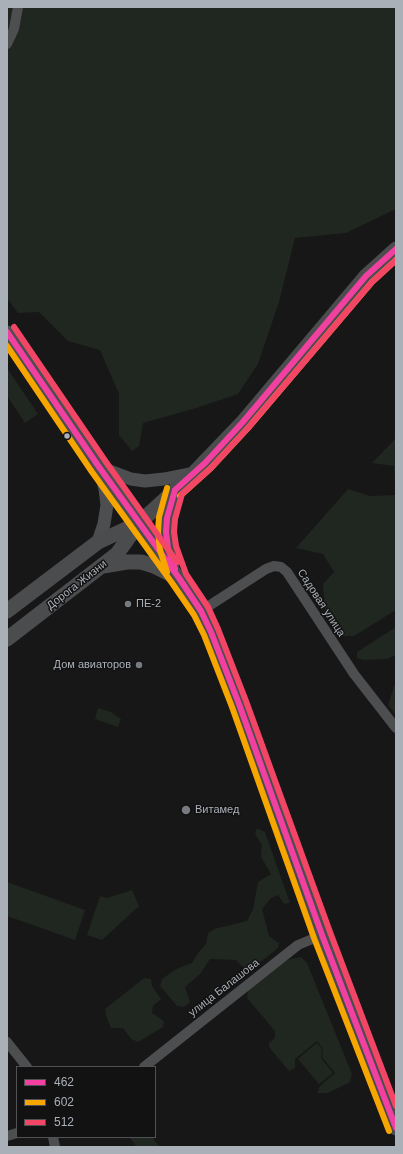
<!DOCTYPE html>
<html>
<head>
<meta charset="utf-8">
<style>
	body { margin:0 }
	#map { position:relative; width:403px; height:1154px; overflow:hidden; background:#171718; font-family:Helvetica,sans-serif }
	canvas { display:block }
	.frame { position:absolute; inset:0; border:8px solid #aab0b7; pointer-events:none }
	.legend { position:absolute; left:16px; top:1066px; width:140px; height:72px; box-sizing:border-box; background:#121213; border:1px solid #4f5155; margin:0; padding:5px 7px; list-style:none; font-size:12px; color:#aab0b7 }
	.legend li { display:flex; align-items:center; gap:8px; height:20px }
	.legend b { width:20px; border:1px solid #4f5155 }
</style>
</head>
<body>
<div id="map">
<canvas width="403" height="1154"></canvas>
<div class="frame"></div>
<ul class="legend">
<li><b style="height:5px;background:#f240a1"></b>462</li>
<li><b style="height:5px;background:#f7a600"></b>602</li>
<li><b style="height:5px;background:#f34667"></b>512</li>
</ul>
</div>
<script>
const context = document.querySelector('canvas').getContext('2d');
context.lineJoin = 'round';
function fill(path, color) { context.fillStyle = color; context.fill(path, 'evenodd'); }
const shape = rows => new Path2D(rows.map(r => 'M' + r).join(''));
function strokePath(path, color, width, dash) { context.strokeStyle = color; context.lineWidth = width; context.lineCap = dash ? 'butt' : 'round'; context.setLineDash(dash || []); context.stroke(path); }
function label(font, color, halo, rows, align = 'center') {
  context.font = font + ' Helvetica,sans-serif'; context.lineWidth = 3; context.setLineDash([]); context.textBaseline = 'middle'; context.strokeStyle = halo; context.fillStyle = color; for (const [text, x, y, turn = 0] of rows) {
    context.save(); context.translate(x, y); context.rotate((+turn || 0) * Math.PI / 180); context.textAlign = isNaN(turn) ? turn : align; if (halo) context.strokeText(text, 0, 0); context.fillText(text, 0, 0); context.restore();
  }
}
const green = shape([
	[7,7,396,7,396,209,346,233,295,238,279,302,258,364,238,394,193,409,143,423,139,446,132,451,119,435,119,394,100,350,68,341,39,312,18,313,7,298],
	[7,368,38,414,25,423,7,396],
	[396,438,396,491,394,466,372,463],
	[348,489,370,496,396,495,396,610,354,636,341,636,325,610,323,584,334,572,323,554,296,548],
	[396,627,396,655,387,659,364,660,357,658,357,652],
	[394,686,396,686,396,715,388,705],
	[98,708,111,712,121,719,118,727,95,719],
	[257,828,265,832,290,903,284,904,278,895,271,898,262,909,269,936,279,943,278,948,248,972,236,960,210,959,200,974,185,987,190,1002,184,1007,177,1006,160,986,162,979,176,969,192,963,198,953,206,944,208,933,214,929,247,921,253,909,258,882,271,874,261,857,262,845,255,834],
	[7,882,85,910,75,940,7,916],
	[132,890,139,906,102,940,87,935,100,896,107,898],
	[301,957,307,963,352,1074,350,1082,328,1093,317,1093,320,1086,335,1073,322,1057,323,1049,317,1041,295,1059,295,1068,289,1071,269,1047,269,1043,275,1038,275,1031,247,998,248,990,287,960],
	[144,978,151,979,152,986,161,999,153,1006,152,1013,164,1021,163,1027,138,1042,131,1039,123,1028,111,1028,106,1016,105,1009],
	[317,1043,322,1049,321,1058,333,1073,319,1084,298,1059],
	[129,1137,152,1137,160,1147,137,1147]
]);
const minor = shape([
	[7,44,14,29,18,7],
	[201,611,266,569,274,566,281,567,287,572,354,674,396,728],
	[7,1042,27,1067],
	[144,1067,298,945,322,935],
	[7,1136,17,1133],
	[53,1137,55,1147]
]);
const tertiary = shape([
	[7,332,139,523],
	[99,467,131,479,145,481,164,479,194,473],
	[98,542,104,524,107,505,105,489,101,474]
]);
const secondary = shape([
	[139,523,201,611,211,632,239,704,322,935,396,1128],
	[173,562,168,548,166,532,167,518,175,490],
	[103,566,127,562,141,562,154,566,176,577],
	[7,611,98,542,139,523],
	[7,639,117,554,139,523,194,473,242,423,366,276,396,249]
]);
const bus1 = shape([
	[7,332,99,467,179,578,201,611,211,632,239,704,322,935,396,1128],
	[175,490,167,518,166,532,168,548,175,569],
	[175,490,205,463,242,423,366,276,396,249]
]);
const bus2 = shape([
	[7,346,92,472,172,583,194,615,204,635,232,707,314,938,389,1131],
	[167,488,159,517,158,532,160,550,167,572],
	[180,496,211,468,248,428,372,282,396,260]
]);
const bus3 = shape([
	[396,260,372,282,248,428,211,468,182,494,175,519,174,532,176,546,186,574,208,607,218,629,246,701,330,932,396,1106],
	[14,327,106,462,177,562]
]);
const markers = [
	[67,436,3.5,"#aab0b7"],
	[128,604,4,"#777a7f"],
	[139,665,4,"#777a7f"],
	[186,810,5,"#777a7f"]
];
const streetNames = [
	["Дорога Жизни",77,585,-38],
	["Садовая улица",321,603,57],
	["улица Балашова",224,988,-38]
];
const poiNames = [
	["ПЕ-2",136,604],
	["Дом авиаторов",131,665,"right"],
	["Витамед",195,810]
];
fill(green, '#202620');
strokePath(minor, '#4c4e50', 10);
strokePath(tertiary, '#4c4e50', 13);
strokePath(secondary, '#4b4c4e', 15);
strokePath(bus1, '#f240a1', 6);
strokePath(bus2, '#f7a600', 6);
strokePath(bus3, '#f34667', 6);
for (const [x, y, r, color] of markers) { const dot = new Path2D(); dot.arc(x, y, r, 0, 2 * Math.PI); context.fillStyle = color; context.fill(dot); strokePath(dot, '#121213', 1.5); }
label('11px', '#aab0b7', '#121213', streetNames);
label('11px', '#aab0b7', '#121213', poiNames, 'left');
</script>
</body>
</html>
